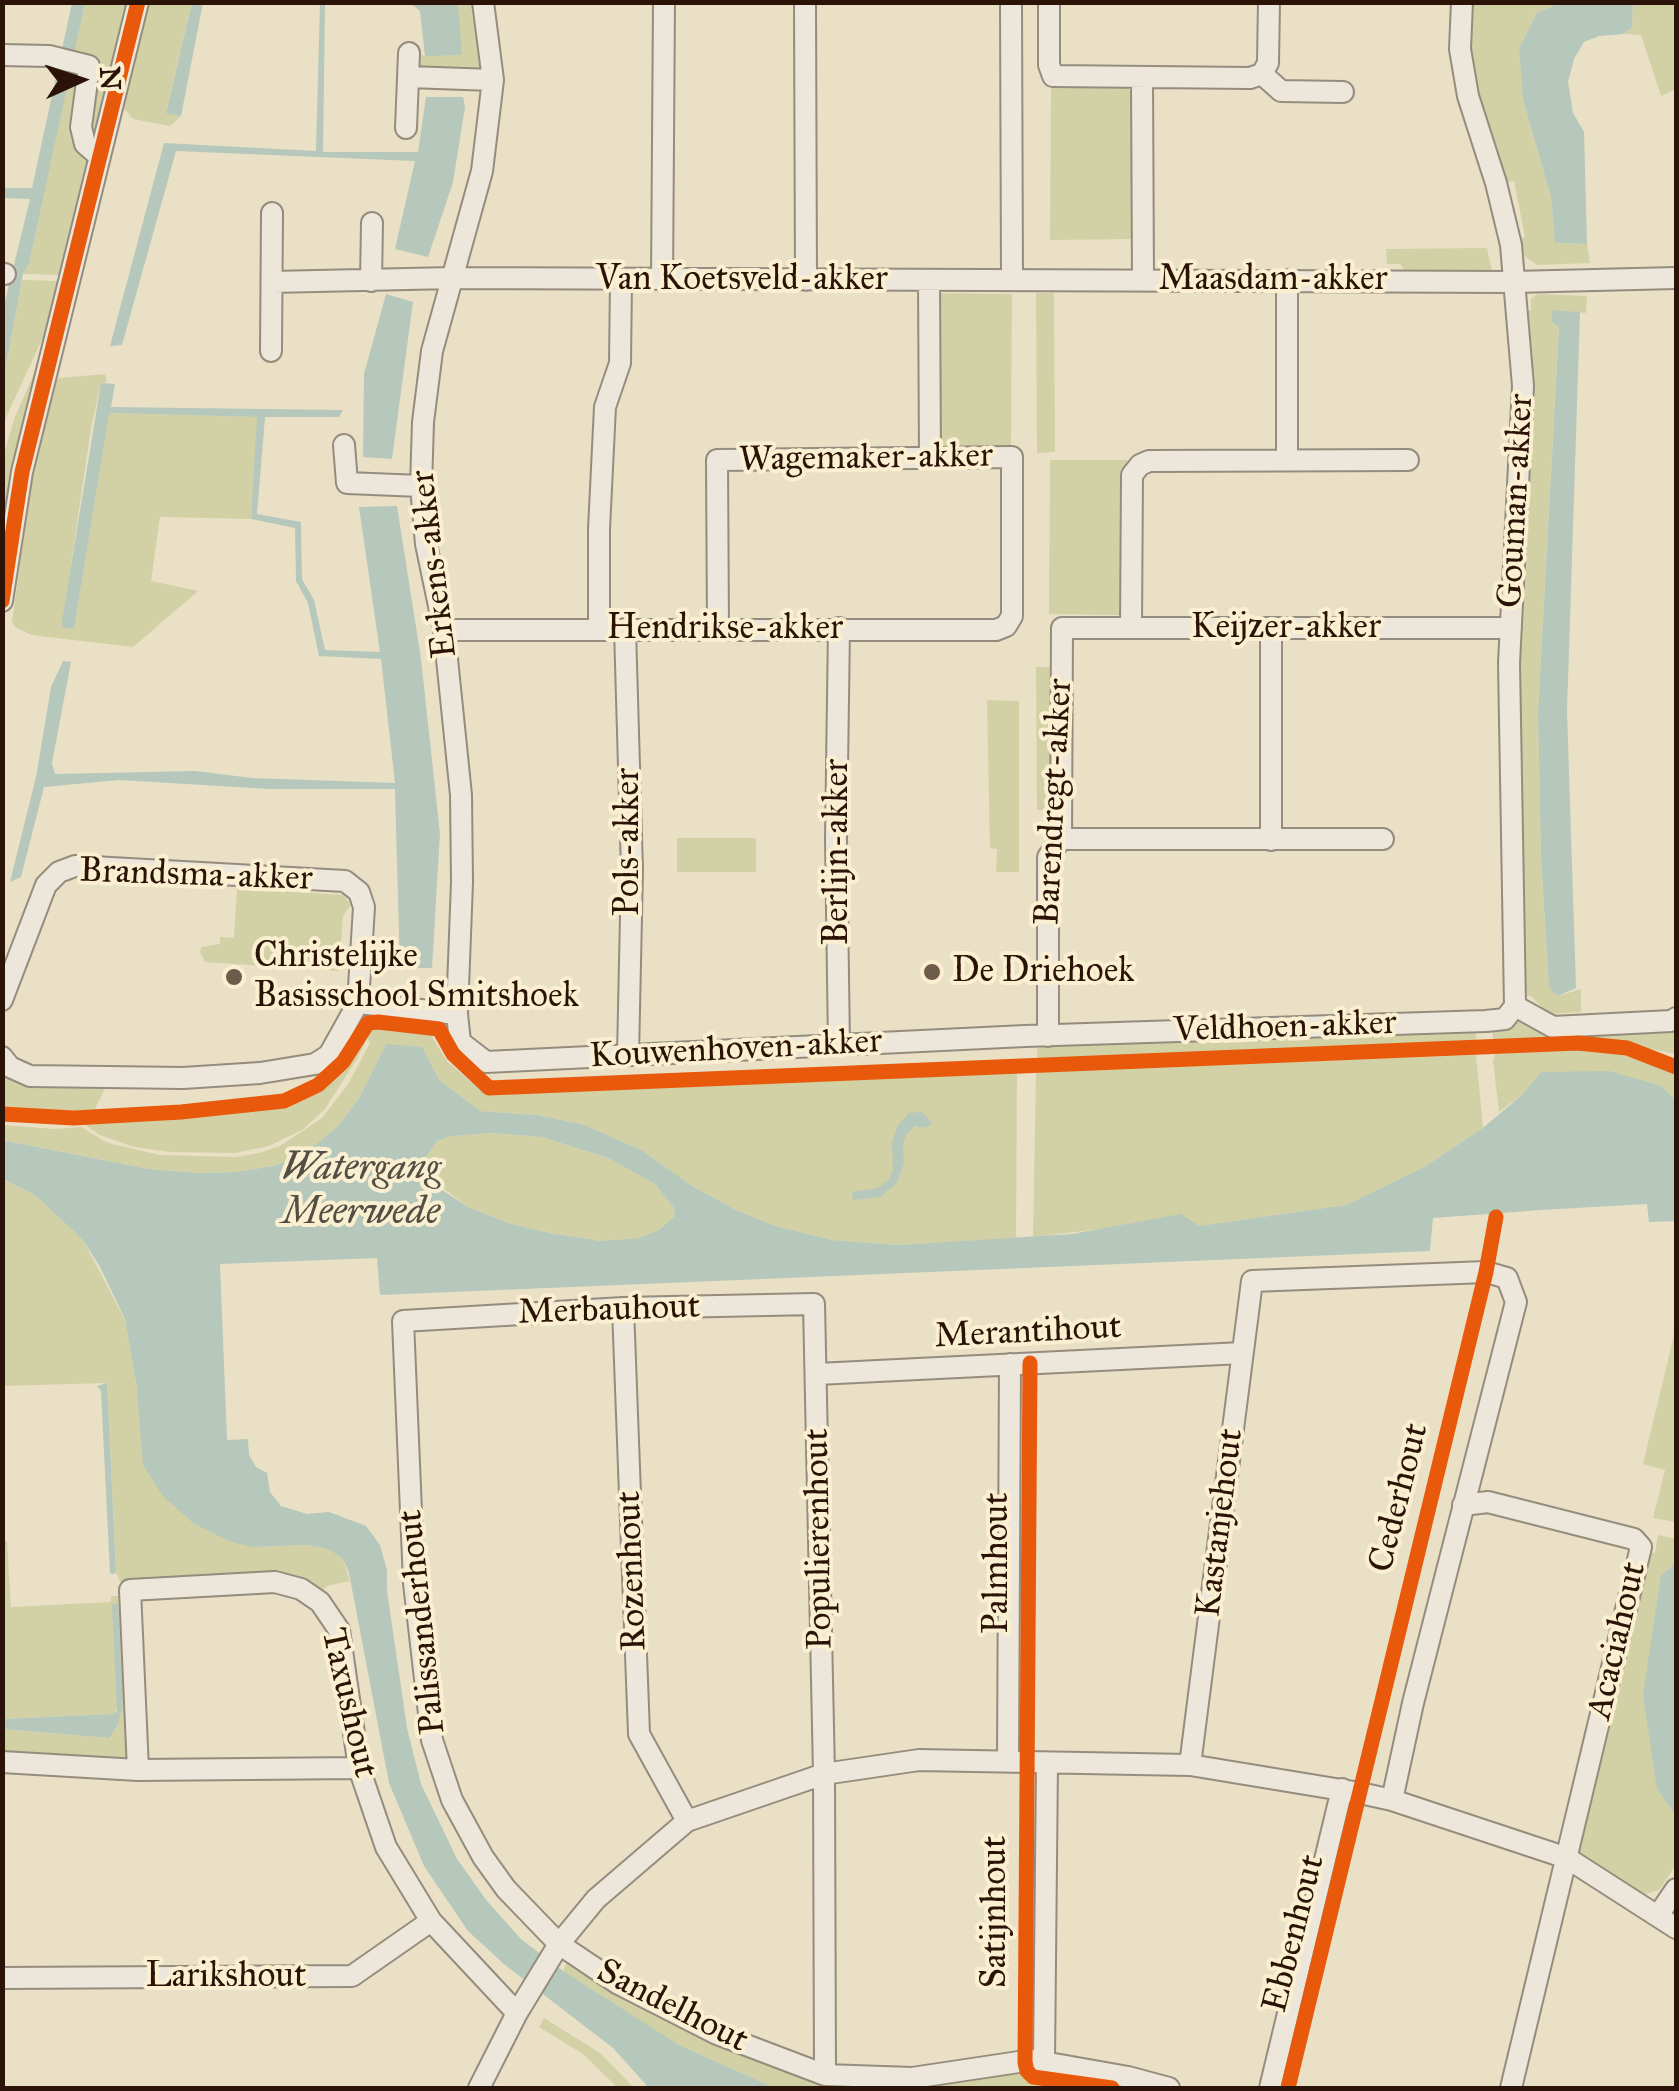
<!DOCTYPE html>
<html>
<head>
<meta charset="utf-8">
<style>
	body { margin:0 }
	#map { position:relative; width:1679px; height:2091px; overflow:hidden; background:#e9e0c6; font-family:"IM FELL Great Primer",serif }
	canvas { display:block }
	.frame { position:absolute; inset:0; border:5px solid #2b1307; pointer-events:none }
	.north { position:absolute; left:30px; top:30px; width:100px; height:100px; -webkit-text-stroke:8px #faefd0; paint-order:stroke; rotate:87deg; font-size:28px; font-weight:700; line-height:40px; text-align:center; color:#2b1307 }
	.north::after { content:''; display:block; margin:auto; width:35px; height:45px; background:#2b1307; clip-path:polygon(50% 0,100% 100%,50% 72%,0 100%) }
</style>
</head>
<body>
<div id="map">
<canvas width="1679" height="2091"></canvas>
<div class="frame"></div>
<div class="north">N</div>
</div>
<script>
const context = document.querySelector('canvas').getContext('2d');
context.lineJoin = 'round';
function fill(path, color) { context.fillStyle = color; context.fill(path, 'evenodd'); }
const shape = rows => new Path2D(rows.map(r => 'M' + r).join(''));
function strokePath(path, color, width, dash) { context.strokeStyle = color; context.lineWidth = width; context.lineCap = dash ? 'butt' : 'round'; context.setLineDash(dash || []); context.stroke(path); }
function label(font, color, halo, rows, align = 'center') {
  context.font = font + ' "IM FELL Great Primer",serif'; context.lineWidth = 8; context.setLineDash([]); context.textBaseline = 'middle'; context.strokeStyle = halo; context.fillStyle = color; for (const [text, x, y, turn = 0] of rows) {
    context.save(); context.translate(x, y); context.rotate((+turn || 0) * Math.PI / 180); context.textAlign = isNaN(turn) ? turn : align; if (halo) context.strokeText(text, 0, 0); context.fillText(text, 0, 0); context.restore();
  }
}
const green = shape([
	[85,3,129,3,95,144,90,139,96,68,73,55],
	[149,3,192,3,166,112,181,116,170,126,133,119,123,107],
	[455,3,478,3,485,70,427,73,417,63,416,53,425,56,458,5],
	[1467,3,1559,3,1537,13,1519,48,1523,100,1551,197,1555,243,1587,244,1590,263,1537,265,1521,253,1518,238,1525,237,1514,181,1505,182,1469,82],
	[1633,3,1676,3,1676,89,1661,96,1641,35,1623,34,1632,28],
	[70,65,84,70,88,168,62,275,23,274,29,264],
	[1125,85,1134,95,1135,239,1050,240,1051,86],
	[1487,248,1492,271,1406,272,1400,264,1387,264,1386,249],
	[22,280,61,281,51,320,3,424,3,383],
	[936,293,1012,294,1011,447,949,448,941,443,938,434],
	[1036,293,1054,293,1055,452,1037,453],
	[1538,294,1587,296,1586,313,1553,310,1552,322,1559,326,1538,713,1541,857,1549,988,1558,996,1581,989,1581,1012,1548,1014,1531,996,1524,996,1518,656,1524,311,1531,310,1531,299],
	[38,365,3,548,2,462,14,419],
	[105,374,107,382,101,383,91,428,62,627,74,629,108,413,258,417,251,519,160,517,151,581,198,591,133,647,31,635,15,627,12,621,31,485,54,383,59,378],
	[1050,460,1127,460,1123,615,1049,614],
	[1036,667,1058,667,1057,810,1037,810],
	[987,700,1019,701,1019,872,996,872,997,849,990,848],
	[677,838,756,838,756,872,677,872],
	[237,888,343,895,351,905,343,916,339,971,205,962,200,952,202,947,220,944,220,937,234,938],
	[1516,1021,1542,1031,1676,1027,1676,1054,1598,1039,1497,1042,1493,1038,1492,1029],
	[375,1027,429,1032,447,1061,486,1095,1017,1073,1016,1238,898,1245,832,1240,775,1226,736,1210,692,1186,643,1151,585,1125,537,1115,480,1111,386,1044,359,1098,338,1126,315,1145,278,1165,237,1172,198,1173,149,1169,3,1140,3,1125,55,1129,81,1127,108,1143,160,1155,236,1157,259,1153,280,1146,322,1118,348,1084,370,1043,365,1035],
	[1476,1028,1476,1043,1043,1061,1037,1057,1038,1043,1041,1041,1058,1045],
	[362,1038,366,1041,357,1059,325,1109,302,1130,269,1146,235,1153,170,1152,134,1147,100,1135,84,1124,227,1114,287,1106,322,1089,340,1074],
	[1572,1049,1614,1053,1660,1064,1676,1073,1676,1100,1661,1086,1523,1094,1499,1112,1493,1061,1495,1054],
	[1476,1055,1483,1128,1424,1167,1346,1205,1199,1226,1126,1226,1033,1237,1036,1072],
	[2,1068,106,1086,94,1111,3,1108],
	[491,1133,542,1137,608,1158,655,1184,674,1208,675,1216,659,1230,639,1238,601,1241,550,1233,508,1223,468,1207,424,1174,422,1162,437,1141,452,1136],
	[2,1179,36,1196,83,1240,125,1320,137,1389,253,1547,307,1545,328,1549,343,1559,350,1581,327,1586,319,1594,275,1576,121,1583,116,1573,107,1383,3,1386],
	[1674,1335,1676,1336,1676,1522,1653,1518,1665,1470,1643,1464],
	[1658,1535,1676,1539,1676,1563,1661,1576,1657,1789,1676,1816,1676,1865,1659,1890,1643,1895,1580,1860,1577,1850,1648,1552,1655,1553],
	[2,1541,7,1541,11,1607,111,1602,111,1596,121,1596,131,1757,126,1761,3,1756,3,1729,108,1738,117,1726,119,1706,114,1714,3,1719],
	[569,1958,803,2073,1019,2068,1025,2078,1031,2080,1085,2088,775,2088,679,2045,637,2020,563,1971],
	[544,2018,600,2053,634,2088,618,2088,583,2054,539,2027]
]);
const water = shape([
	[72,3,85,3,29,264,23,274,3,383,3,310,30,199,3,198,3,188,32,188],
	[192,3,203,3,181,116,166,113],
	[320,3,325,3,323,152,418,152,426,97,463,97,465,107,453,182,428,257,395,249,415,161,176,151,122,345,110,346,164,143,316,151],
	[410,3,455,3,458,5,462,55,425,56,420,11],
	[1559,3,1633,3,1632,28,1623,34,1599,36,1584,42,1574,59,1568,82,1573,113,1584,132,1587,244,1555,243,1551,197,1523,100,1519,48,1537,13],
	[386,294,413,302,392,459,363,457,364,374],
	[1552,310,1580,312,1567,711,1576,988,1558,996,1549,988,1541,857,1538,713,1559,327,1552,322],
	[101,383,115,384,111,407,343,410,339,417,265,417,257,514,301,522,302,579,314,600,325,650,380,652,359,507,397,506,421,659,440,834,432,968,400,968,395,789,270,789,119,780,44,787,21,877,10,882,36,777,51,687,63,661,71,662,52,763,55,774,195,771,252,778,395,783,381,659,319,656,308,603,296,581,295,528,251,519,257,417,109,413,74,629,61,627],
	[386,1044,422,1047,439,1080,480,1111,537,1115,585,1125,643,1151,692,1186,736,1210,775,1226,832,1240,898,1245,1072,1234,1181,1214,1199,1226,1346,1205,1424,1167,1483,1128,1523,1094,1541,1072,1609,1071,1661,1086,1676,1100,1676,1221,1649,1222,1647,1204,1541,1210,1433,1218,1430,1251,380,1295,377,1258,220,1264,227,1440,248,1439,249,1455,256,1467,267,1473,270,1492,281,1506,307,1514,329,1512,366,1526,380,1545,387,1570,387,1591,407,1728,421,1784,457,1859,487,1901,521,1939,563,1971,679,2045,775,2088,649,2088,613,2048,505,1965,468,1931,424,1866,389,1783,349,1573,343,1559,328,1549,307,1545,253,1547,231,1542,193,1523,163,1496,143,1465,137,1389,125,1319,100,1267,83,1240,36,1196,3,1179,2,1140,149,1169,198,1173,237,1172,278,1165,315,1145,338,1126,359,1098],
	[491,1133,542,1137,608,1158,655,1184,674,1208,675,1216,659,1230,639,1238,601,1241,550,1233,508,1223,468,1207,436,1186,424,1174,422,1162,437,1141,452,1136],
	[922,1112,932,1123,927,1128,915,1126,906,1135,903,1144,904,1164,896,1184,880,1197,853,1200,852,1192,878,1188,889,1179,893,1170,892,1142,898,1125,909,1113],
	[107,1383,116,1573,113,1574,110,1573,101,1391,97,1386],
	[1676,1563,1676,1816,1657,1789,1643,1695,1661,1575],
	[112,1604,118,1604,123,1705,117,1726,109,1738,3,1729,3,1719,113,1714,117,1711]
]);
const street = shape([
	[483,2,493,80,482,171,432,351,423,422,421,486,426,544,444,630,461,795,462,882,457,1014,460,1042,486,1062,1025,1036,1486,1021,1505,1019,1515,1006],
	[805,2,806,280],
	[1011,2,1012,280],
	[1049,2,1049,65,1053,76,1250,78,1262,74,1268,63,1269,2],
	[1462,2,1460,49,1468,96,1496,183,1511,245,1523,386,1509,663,1515,1006],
	[2,55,49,56,89,66,81,127,85,144,100,157],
	[1262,74,1281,91,1343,92],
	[409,77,493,80],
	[1142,77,1143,280],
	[406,128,409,53],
	[2,274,5,274],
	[662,280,664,2],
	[371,281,372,223],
	[929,281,930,458],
	[272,282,452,278,1514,282,1676,278],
	[271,351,272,213],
	[344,445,347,483,421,486],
	[1287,460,1287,280],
	[2,601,22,472,138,2],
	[839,628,836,839,839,1045],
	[1131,628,1132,475,1140,465,1149,461,1408,460],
	[625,629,632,870,628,1055],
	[1271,629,1271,840],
	[444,630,996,630,1006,626,1012,616,1012,457,717,460,718,628],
	[599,630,599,529,605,407,620,363,621,280],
	[1061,839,1383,839],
	[2,1000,46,885,59,872,75,866,345,881,359,892,364,907,358,1003],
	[1515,1006,1553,1027,1671,1021,1676,1018],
	[1048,1036,1048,857,1061,839,1062,628,1511,628],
	[2,1057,10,1067,30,1076,183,1078,260,1073,315,1064,329,1055,358,1003,457,1014],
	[623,1308,639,1734,687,1821],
	[817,1374,1242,1353],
	[1463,1505,1488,1502,1634,1539,1641,1547,1511,2088],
	[1008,1761,1010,1364],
	[2,1762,138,1770,359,1768],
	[1190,1765,1252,1281,1486,1272,1507,1278,1516,1302,1413,1703,1392,1800],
	[138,1770,130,1590,275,1582,301,1589,320,1602,339,1630,359,1768,386,1847,431,1921,517,2013],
	[1659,1914,1676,1889],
	[2,1978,352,1976,431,1921],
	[1044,2061,1047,1763],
	[825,2075,824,1774,814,1304,623,1308,403,1321,414,1583,432,1740,452,1800,483,1857,506,1889,559,1944,617,1983,717,2034,825,2075,912,2078,1032,2060,1128,2077,1169,2088],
	[479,2088,517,2013,559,1944,596,1899,687,1821,824,1774,919,1760,1190,1765,1360,1793,1392,1800,1567,1858,1676,1928],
	[1270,2088,1342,1789]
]);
const cycleway = shape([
	[2,601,22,472,138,2],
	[2,1114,74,1118,181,1112,284,1101,318,1085,343,1062,368,1023,378,1022,439,1029,453,1054,489,1088,1578,1043,1627,1048,1676,1067],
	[1030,1363,1025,2062,1027,2071,1033,2077,1112,2088],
	[1288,2088,1486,1272,1496,1217]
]);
const markers = [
	[932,972,10,"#6e5b4a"],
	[234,977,10,"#6e5b4a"]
];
const streetNames = [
	["Van Koetsveld-akker",742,280],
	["Maasdam-akker",1273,280],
	["Wagemaker-akker",866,459,-1],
	["Gouman-akker",1517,501,-87],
	["Erkens-akker",435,564,-97],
	["Keijzer-akker",1286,628],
	["Hendrikse-akker",725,629],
	["Barendregt-akker",1055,802,-87],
	["Pols-akker",629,842,-90],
	["Berlijn-akker",838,852,-90],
	["Brandsma-akker",196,876,2],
	["Veldhoen-akker",1285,1028,-2],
	["Kouwenhoven-akker",736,1050,-3],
	["Merbauhout",609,1311,-2],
	["Merantihout",1028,1333,-3],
	["Cederhout",1400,1498,-76],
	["Kastanjehout",1221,1523,-83],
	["Populierenhout",820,1539,-91],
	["Palmhout",998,1563,-90],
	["Rozenhout",633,1571,-92],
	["Palissanderhout",423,1622,-96],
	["Acaciahout",1618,1641,-77],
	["Taxushout",348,1703,77],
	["Satijnhout",996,1912,-90],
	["Ebbenhout",1295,1934,-76],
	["Larikshout",226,1977],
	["Sandelhout",672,2007,27]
];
const poiNames = [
	["Christelijke",254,957],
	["Basisschool Smitshoek",254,997],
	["De Driehoek",952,972]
];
const waterNames = [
	["Watergang",361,1170],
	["Meerwede",361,1214]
];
fill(green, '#d2d1a6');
fill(water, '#b5c8bb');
strokePath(street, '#958c7d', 24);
strokePath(street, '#ece7da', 20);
strokePath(cycleway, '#e8590c', 15);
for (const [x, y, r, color] of markers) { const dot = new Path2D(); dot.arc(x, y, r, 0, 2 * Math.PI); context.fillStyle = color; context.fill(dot); strokePath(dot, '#faefd0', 4); }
label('35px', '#2b1307', '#faefd0', streetNames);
label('35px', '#2b1307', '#faefd0', poiNames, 'left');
label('italic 38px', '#544f44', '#faefd0', waterNames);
</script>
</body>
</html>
